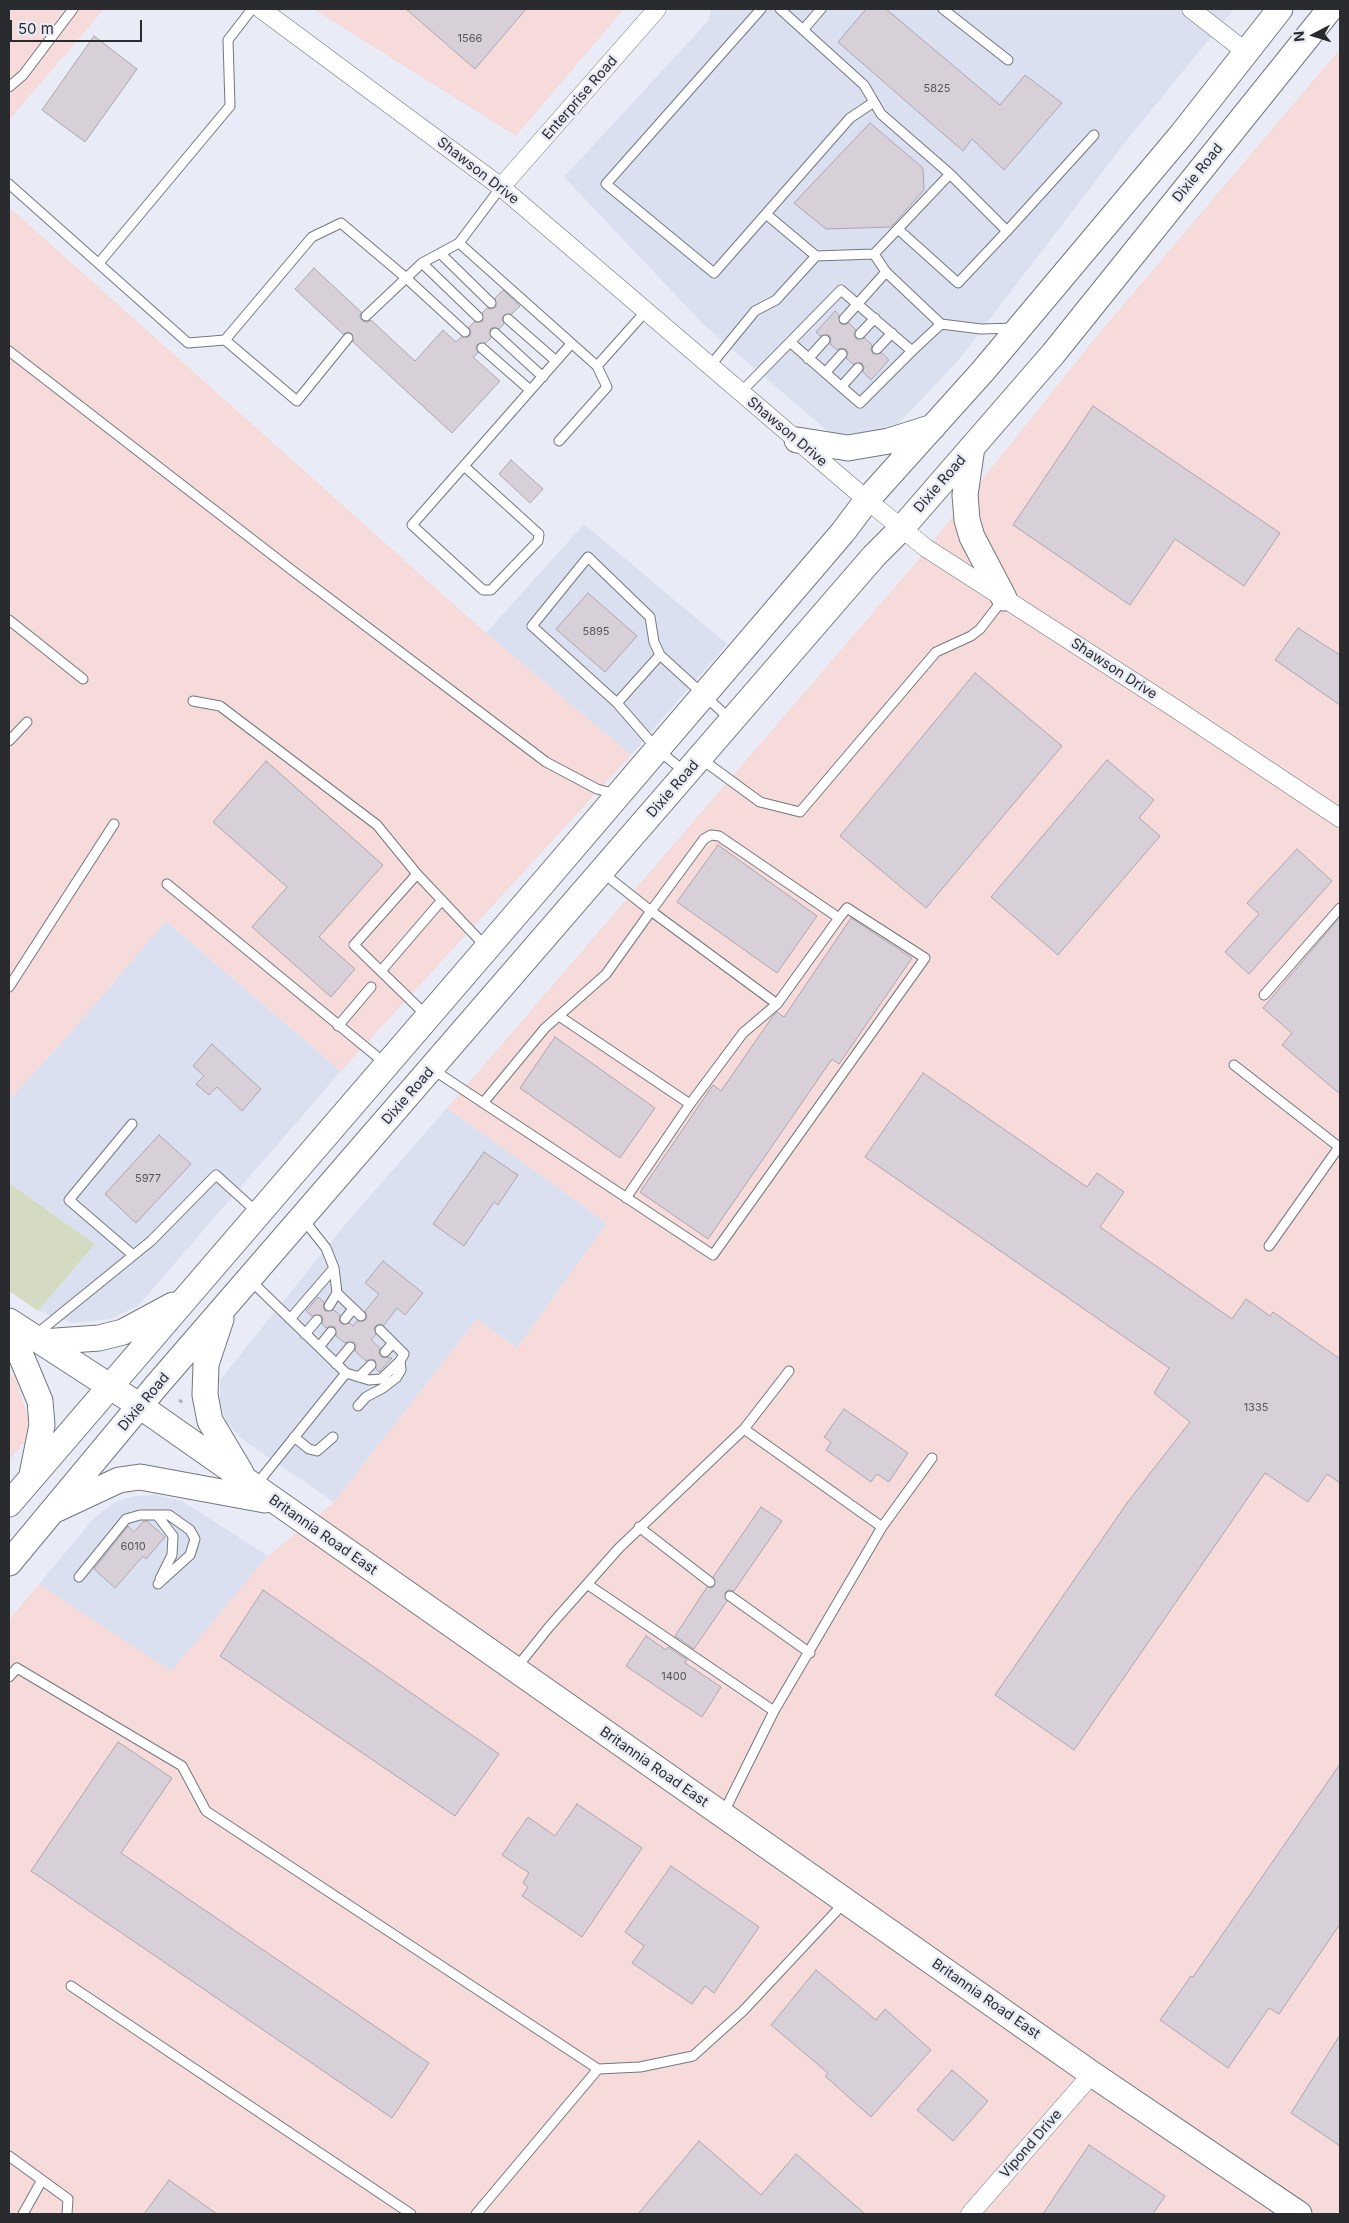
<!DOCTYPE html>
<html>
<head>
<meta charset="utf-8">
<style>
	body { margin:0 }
	#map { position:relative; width:1349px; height:2223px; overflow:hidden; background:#e9ecf6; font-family:Inter,sans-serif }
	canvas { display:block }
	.frame { position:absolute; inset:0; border:10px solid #2a2b2f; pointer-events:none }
	.north { position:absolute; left:1289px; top:10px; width:50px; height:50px; -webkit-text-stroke:4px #e9ecf6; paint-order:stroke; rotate:265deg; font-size:14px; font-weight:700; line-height:20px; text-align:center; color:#2a2b2f }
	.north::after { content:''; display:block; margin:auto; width:18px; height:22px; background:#2a2b2f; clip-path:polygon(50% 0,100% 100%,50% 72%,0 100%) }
	.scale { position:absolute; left:10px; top:20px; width:132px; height:22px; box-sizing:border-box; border:2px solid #2a2b2f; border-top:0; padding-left:6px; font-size:15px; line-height:18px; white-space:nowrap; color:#2a2b2f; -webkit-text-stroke:4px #e9ecf6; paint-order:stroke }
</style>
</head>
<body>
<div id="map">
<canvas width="1349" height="2223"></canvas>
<div class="frame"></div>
<div class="north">N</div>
<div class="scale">50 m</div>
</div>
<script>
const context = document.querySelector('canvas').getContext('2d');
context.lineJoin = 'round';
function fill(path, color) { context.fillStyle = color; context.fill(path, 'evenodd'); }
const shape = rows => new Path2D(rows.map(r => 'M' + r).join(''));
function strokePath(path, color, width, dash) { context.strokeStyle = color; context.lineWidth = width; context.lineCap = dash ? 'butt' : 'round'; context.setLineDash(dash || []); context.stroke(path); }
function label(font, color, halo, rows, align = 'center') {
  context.font = font + ' Inter,sans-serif'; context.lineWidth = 5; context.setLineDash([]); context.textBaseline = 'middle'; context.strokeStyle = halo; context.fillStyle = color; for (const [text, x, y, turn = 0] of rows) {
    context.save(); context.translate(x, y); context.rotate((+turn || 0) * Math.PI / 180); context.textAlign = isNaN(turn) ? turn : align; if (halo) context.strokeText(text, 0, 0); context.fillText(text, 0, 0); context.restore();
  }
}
const built = shape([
	[711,9,1234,9,1130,136,957,362,897,425,880,435,859,439,830,433,704,325,564,177,709,20],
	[584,524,727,644,631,755,486,633],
	[166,921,341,1071,138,1306,110,1319,73,1323,38,1311,95,1244,9,1183,9,1100,71,1032],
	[447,1108,607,1223,517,1348,477,1319,334,1502,242,1439,227,1423,220,1403,220,1380,342,1228],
	[155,1495,182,1501,268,1556,171,1672,39,1584,94,1518,115,1502,135,1496]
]);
const industrial = shape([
	[9,9,104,9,9,120],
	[313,9,624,9,516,136],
	[1340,49,1340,2214,9,2214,9,1620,39,1584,171,1671,268,1556,334,1502,477,1319,517,1348,607,1223,447,1108,913,566,1096,337],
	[9,207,486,633,631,755,341,1071,166,921,71,1032,9,1100],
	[9,1373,15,1377,33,1433,9,1460]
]);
const green = shape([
	[9,1183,95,1244,38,1311,9,1291]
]);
const building = shape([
	[406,9,526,9,475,69,406,9],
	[866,9,886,9,1000,105,1025,75,1062,103,1004,170,972,139,963,151,838,42,866,9],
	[94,36,137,69,85,142,42,110,94,36],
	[870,123,923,168,924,190,891,227,826,229,794,203,870,123],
	[314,268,361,312,360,317,362,321,367,322,371,320,415,361,443,330,456,342,461,337,469,337,471,333,469,327,474,322,483,321,482,313,487,308,492,309,496,307,495,298,503,290,520,306,512,314,504,315,502,318,504,324,499,329,494,327,490,329,491,338,486,343,478,344,476,347,478,353,473,357,500,381,452,433,353,342,352,334,348,332,343,334,295,289,314,268],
	[835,311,839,315,840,323,843,325,849,323,856,330,854,335,856,339,865,338,872,345,871,350,873,354,882,353,889,360,871,380,863,372,864,367,862,363,853,364,846,358,848,353,846,349,841,348,837,350,830,344,831,339,829,335,820,336,816,332,835,311],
	[1093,406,1280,533,1244,586,1175,539,1130,605,1013,525,1093,406],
	[511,460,543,489,530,503,499,474,511,460],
	[588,593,637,636,605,672,556,629,588,593],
	[1298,628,1340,655,1340,705,1275,660,1298,628],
	[975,673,1062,746,926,908,840,836,975,673],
	[1107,760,1154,800,1139,818,1160,836,1058,955,991,897,1107,760],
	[266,761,383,865,319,937,355,969,331,997,252,927,287,887,213,822,266,761],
	[718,845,817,916,777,973,677,902,718,845],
	[1297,849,1332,881,1249,974,1225,952,1259,914,1247,903,1297,849],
	[1340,917,1340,1094,1282,1045,1292,1033,1263,1008,1340,917],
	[851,918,912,958,839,1064,832,1059,708,1239,640,1192,713,1085,721,1091,773,1016,777,1012,784,1017,851,918],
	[555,1037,655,1108,620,1158,520,1088,555,1037],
	[212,1044,261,1089,242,1111,217,1087,209,1095,196,1084,204,1076,193,1066,212,1044],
	[923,1073,1087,1187,1097,1173,1124,1192,1100,1227,1232,1319,1246,1299,1270,1316,1273,1312,1340,1359,1340,1483,1327,1474,1308,1502,1265,1473,1074,1750,995,1695,1127,1503,1190,1422,1154,1393,1169,1368,865,1157,923,1073],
	[159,1135,191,1164,136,1223,105,1194,159,1135],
	[484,1152,518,1175,498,1205,494,1202,464,1246,433,1224,484,1152],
	[383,1261,423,1293,405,1315,397,1308,384,1325,378,1324,374,1328,376,1334,371,1340,380,1348,379,1353,381,1357,392,1358,379,1372,376,1369,375,1360,370,1359,366,1361,355,1351,356,1345,354,1342,345,1343,336,1336,335,1327,331,1326,326,1328,322,1324,323,1318,321,1315,312,1316,306,1311,318,1297,324,1302,323,1306,325,1311,334,1310,340,1315,339,1321,342,1324,350,1323,353,1326,357,1321,365,1321,367,1317,365,1311,379,1294,365,1283,383,1261],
	[844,1409,908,1453,889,1482,877,1474,871,1482,826,1450,831,1442,824,1437,844,1409],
	[761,1507,782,1521,734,1591,728,1590,725,1593,727,1601,694,1649,675,1636,707,1587,712,1588,715,1585,713,1577,761,1507],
	[144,1521,147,1521,165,1537,146,1559,143,1556,115,1588,94,1569,128,1526,134,1532,144,1521],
	[263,1590,499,1754,455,1816,220,1656,263,1590],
	[646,1636,666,1650,668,1647,687,1660,685,1663,721,1687,702,1717,626,1666,646,1636],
	[118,1742,172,1778,121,1853,429,2063,392,2118,31,1871,118,1742],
	[1340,1764,1340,1924,1279,2014,1269,2008,1228,2068,1160,2020,1191,1976,1193,1977,1340,1764],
	[577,1804,642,1848,582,1937,522,1896,528,1887,523,1883,529,1873,502,1855,528,1817,555,1836,577,1804],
	[671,1866,759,1927,714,1993,705,1986,692,2004,632,1963,644,1946,625,1932,671,1866],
	[816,1970,876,2020,885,2009,931,2050,871,2117,825,2076,828,2073,771,2025,816,1970],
	[1340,2035,1340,2146,1291,2113,1340,2035],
	[952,2070,988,2101,953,2141,917,2110,952,2070],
	[699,2141,761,2195,796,2154,865,2214,638,2214,699,2141],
	[1089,2145,1165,2196,1153,2214,1043,2214,1089,2145],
	[169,2180,217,2214,144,2214,169,2180]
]);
const path = shape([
	[179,1400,185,1404]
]);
const lane = shape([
	[761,9,606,184,714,273,850,118,874,102],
	[780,9,864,85,881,114,950,174,874,254,886,272,941,324,981,329,1015,328],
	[943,9,1008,60],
	[803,30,821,9],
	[9,87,23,75,73,9],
	[950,174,1007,231,1094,135],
	[9,184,188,343,225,340],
	[501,187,459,243,597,366,646,311],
	[766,214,816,256],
	[899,230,958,283,1007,231],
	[441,254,491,303],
	[99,263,230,106,228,40,252,9],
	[422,263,478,317],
	[366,316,422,263,459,243],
	[508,319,556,361],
	[844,319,886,272],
	[495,333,543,377],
	[860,334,875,318],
	[348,338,297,401,225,340,312,237,341,223,405,277,465,332],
	[790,342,860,403,912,351],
	[482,348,530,390],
	[877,349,892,333],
	[9,351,293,571,546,762,597,789,616,794],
	[808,359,825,340],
	[710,366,755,311,776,300,816,256,874,254],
	[825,373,842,354],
	[841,387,858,368],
	[741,392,841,290,912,351,941,324],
	[559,441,607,387,597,366],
	[464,466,539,534,538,541,491,590,483,590,412,525,571,344],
	[9,620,83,679],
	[193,701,220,706,377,825,417,874,487,948],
	[617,703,532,626,588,557,650,617,654,642,660,655],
	[9,741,27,722],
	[700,758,760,802,800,812,936,652,971,636,980,629,1004,598],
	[685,772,657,749,617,703,660,655,730,719],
	[417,874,354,945,427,1016],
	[167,884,386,1064],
	[381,971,442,900],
	[9,987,114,824],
	[1264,995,1340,908],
	[559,1016,690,1104],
	[338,1026,371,987],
	[1234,1065,1339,1147,1269,1246],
	[432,1069,713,1255,925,958,847,908,839,918,719,836,711,835,704,839,651,911,603,873],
	[483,1103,545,1028,606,974,651,911,777,1004],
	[132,1124,69,1200,133,1255],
	[626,1198,690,1104,743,1033,777,1004,839,918],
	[303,1219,326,1248,334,1268,337,1293,361,1316],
	[250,1280,346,1373,256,1485],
	[329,1306,337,1293],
	[290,1319,334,1268],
	[345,1319,353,1309],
	[305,1334,317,1320],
	[34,1336,151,1241,216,1175,258,1213],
	[319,1347,331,1332],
	[385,1352,393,1343],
	[336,1364,350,1347],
	[789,1371,744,1429,882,1527],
	[346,1373,369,1380,381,1379,400,1361,404,1354,380,1330],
	[359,1377,371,1365],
	[358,1406,366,1397,383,1388,396,1378,401,1370,400,1361],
	[294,1437,309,1449,317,1451,333,1437],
	[157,1515,173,1536,172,1555,160,1579],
	[639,1527,710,1582],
	[79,1577,126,1519,140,1515,169,1515,190,1530,195,1539,190,1555,158,1584],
	[587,1584,774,1711,723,1814],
	[730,1596,810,1653],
	[517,1667,549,1627,619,1548,744,1429],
	[9,1677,17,1668,182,1766,206,1811,598,2069,640,2067,693,2056,743,2011,844,1903],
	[774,1711,882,1527,932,1458],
	[71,1986,411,2214],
	[9,2156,68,2199,67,2214],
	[23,2214,42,2180],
	[476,2214,598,2069]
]);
const street = shape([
	[261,9,501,187,867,500,926,548,1173,707,1340,818],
	[1191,9,1246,52],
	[501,187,657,9],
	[970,2214,1092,2074]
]);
const secondary = shape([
	[797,440,848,448,889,441,933,427],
	[972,447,965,495,967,520,972,537,1004,598],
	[221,1319,206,1364,205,1395,210,1421,241,1473],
	[9,1321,140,1406,1092,2074,1299,2214],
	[9,1327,40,1401,42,1425,32,1475],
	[42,1342,99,1338,123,1332,173,1305],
	[9,1504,549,876,843,532,867,500,983,371,1182,134,1280,9],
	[57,1509,119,1480,140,1477,265,1500],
	[9,1563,157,1385,874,556,902,528,1053,354,1330,9]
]);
const numberNames = [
	["1566",470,39],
	["5825",937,89],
	["5895",596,632],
	["5977",148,1179],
	["1335",1256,1408],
	["6010",133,1547],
	["1400",674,1677]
];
const streetNames = [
	["Enterprise Road",580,98,-49],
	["Shawson Drive",478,171,38],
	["Dixie Road",1198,173,-51],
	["Shawson Drive",787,432,40],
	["Dixie Road",940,484,-49],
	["Shawson Drive",1114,669,33],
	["Dixie Road",673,789,-49],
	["Dixie Road",408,1096,-49],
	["Dixie Road",144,1402,-50],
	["Britannia Road East",323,1535,35],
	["Britannia Road East",654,1767,35],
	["Britannia Road East",986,1999,35],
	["Vipond Drive",1031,2144,-49]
];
fill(built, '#dbe0f1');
fill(industrial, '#f6dbda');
fill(green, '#d5dac2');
fill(building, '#d8d0d9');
strokePath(building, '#ada6ae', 1);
strokePath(lane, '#74777f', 11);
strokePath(street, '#74777f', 19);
strokePath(secondary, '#74777f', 27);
strokePath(path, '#b0b2ba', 3, [4, 4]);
strokePath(lane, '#fff', 9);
strokePath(street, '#fff', 18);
strokePath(secondary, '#fff', 25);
label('11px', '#56545a', null, numberNames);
label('14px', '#2a2b2f', '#e9ecf6', streetNames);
</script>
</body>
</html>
